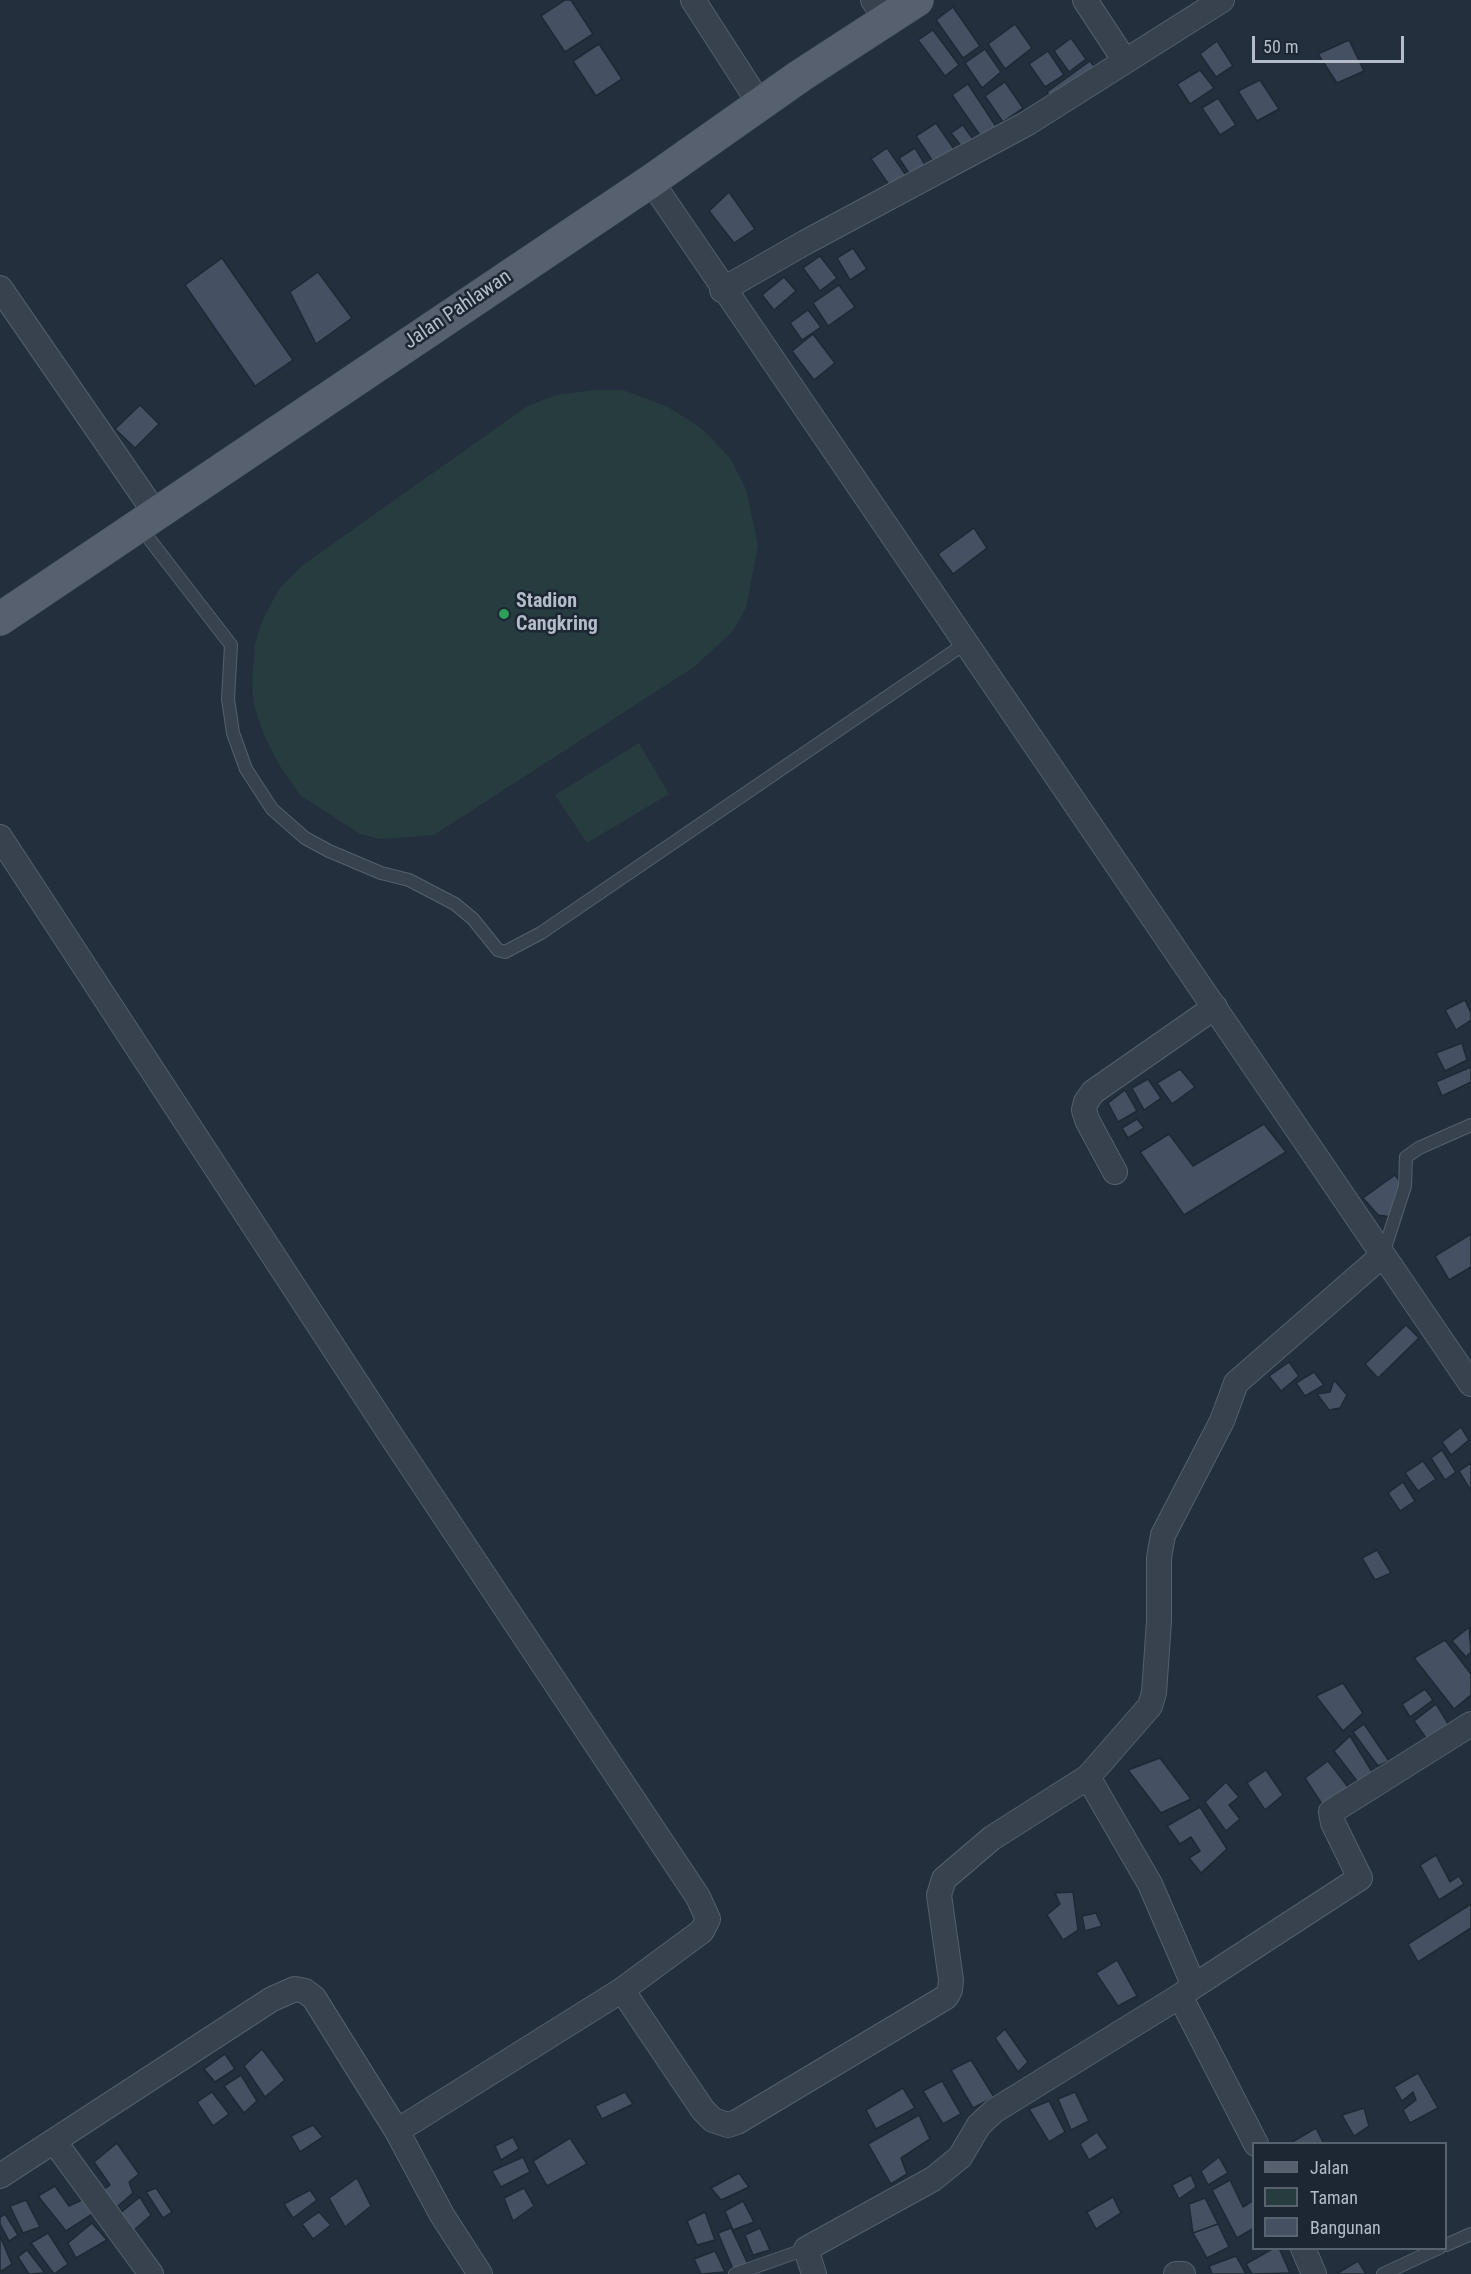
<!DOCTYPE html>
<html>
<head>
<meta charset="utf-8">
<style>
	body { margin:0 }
	#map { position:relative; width:1471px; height:2274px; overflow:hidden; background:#242f3e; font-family:"Roboto Condensed",sans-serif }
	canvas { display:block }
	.legend { position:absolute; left:1252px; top:2142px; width:195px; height:108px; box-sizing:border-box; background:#1d2633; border:2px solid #59626f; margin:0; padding:8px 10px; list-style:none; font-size:18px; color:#b4bcc9 }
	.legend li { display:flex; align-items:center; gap:12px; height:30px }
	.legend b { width:30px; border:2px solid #59626f }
	.scale { position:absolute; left:1252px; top:36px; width:152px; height:27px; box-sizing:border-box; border:3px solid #b4bcc9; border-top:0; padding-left:8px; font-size:18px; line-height:21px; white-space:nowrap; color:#b4bcc9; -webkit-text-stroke:4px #1d2633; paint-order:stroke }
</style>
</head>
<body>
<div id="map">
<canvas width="1471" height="2274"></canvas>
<ul class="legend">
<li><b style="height:8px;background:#56606e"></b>Jalan</li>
<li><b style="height:16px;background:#263c3f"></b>Taman</li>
<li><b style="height:16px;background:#455162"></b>Bangunan</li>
</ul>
<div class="scale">50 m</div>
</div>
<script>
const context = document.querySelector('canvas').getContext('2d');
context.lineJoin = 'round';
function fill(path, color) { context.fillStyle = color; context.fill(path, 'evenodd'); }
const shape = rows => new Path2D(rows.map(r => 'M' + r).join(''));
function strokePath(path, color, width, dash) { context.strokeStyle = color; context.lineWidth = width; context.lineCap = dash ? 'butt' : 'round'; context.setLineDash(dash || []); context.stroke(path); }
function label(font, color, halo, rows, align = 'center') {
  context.font = font + ' "Roboto Condensed",sans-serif'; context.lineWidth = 5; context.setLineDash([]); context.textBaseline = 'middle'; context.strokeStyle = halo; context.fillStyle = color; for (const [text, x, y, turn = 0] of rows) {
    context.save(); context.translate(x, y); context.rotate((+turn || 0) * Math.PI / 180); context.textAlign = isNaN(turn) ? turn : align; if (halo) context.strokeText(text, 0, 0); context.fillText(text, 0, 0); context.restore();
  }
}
const green = shape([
	[595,390,623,390,668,407,700,427,730,458,746,489,758,545,746,608,733,631,694,667,434,835,380,839,360,834,300,795,278,763,264,735,254,705,252,681,255,644,262,621,279,589,303,565,526,407,556,395],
	[639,743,669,794,587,843,555,795]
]);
const building = shape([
	[565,0,571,0,593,34,565,52,541,16,565,0],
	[953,7,980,46,963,58,936,20,953,7],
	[1015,24,1032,48,1005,69,988,44,1015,24],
	[933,30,959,65,945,76,918,40,933,30],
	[1071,38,1086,59,1069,72,1054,51,1071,38],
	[1349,40,1364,71,1337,83,1318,54,1349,40],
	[1217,41,1233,66,1216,77,1200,54,1217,41],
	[599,44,622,79,596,96,573,61,599,44],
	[985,49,1001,72,982,88,965,63,985,49],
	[1048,51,1064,75,1045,87,1029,64,1048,51],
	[1090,61,1098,71,1054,103,1047,92,1090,61],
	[1200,70,1214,88,1190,104,1177,84,1200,70],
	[1260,80,1279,109,1257,121,1238,91,1260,80],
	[1005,82,1023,108,1003,122,985,96,1005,82],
	[968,84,999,131,984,141,952,95,968,84],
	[1218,98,1236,125,1220,135,1202,108,1218,98],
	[936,123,958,155,938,169,916,136,936,123],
	[963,125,977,145,966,152,951,133,963,125],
	[887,148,910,181,894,192,871,159,887,148],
	[915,148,929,171,914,181,899,158,915,148],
	[729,192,755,229,734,243,709,211,729,192],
	[853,248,867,269,850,280,837,258,853,248],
	[820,256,837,278,820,291,803,268,820,256],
	[222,258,293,360,255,386,185,285,222,258],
	[318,272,352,318,316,344,290,292,318,272],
	[784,277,796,291,774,310,762,295,784,277],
	[839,285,855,307,828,326,813,303,839,285],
	[808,310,821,327,802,340,790,323,808,310],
	[813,334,835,363,814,380,792,351,813,334],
	[140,405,159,424,135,448,115,429,140,405],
	[974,528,987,548,953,574,938,554,974,528],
	[1465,1000,1471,1013,1471,1020,1456,1030,1445,1010,1465,1000],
	[1462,1043,1467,1060,1445,1071,1436,1053,1462,1043],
	[1471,1067,1471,1082,1442,1096,1436,1082,1471,1067],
	[1180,1069,1195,1087,1172,1104,1157,1083,1180,1069],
	[1148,1079,1161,1098,1144,1110,1132,1088,1148,1079],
	[1125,1090,1137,1111,1118,1122,1108,1103,1125,1090],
	[1137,1119,1144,1128,1128,1138,1122,1128,1137,1119],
	[1264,1124,1286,1152,1184,1215,1140,1152,1169,1134,1193,1166,1264,1124],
	[1395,1175,1403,1186,1391,1217,1378,1215,1363,1198,1395,1175],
	[1471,1234,1471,1267,1449,1280,1435,1256,1471,1234],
	[1406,1325,1419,1338,1378,1378,1365,1364,1406,1325],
	[1289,1362,1299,1376,1281,1391,1269,1376,1289,1362],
	[1314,1372,1324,1385,1305,1396,1296,1383,1314,1372],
	[1334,1380,1347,1395,1340,1408,1329,1410,1317,1394,1330,1392,1334,1380],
	[1461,1427,1469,1440,1451,1455,1442,1442,1461,1427],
	[1442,1450,1456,1472,1445,1480,1431,1458,1442,1450],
	[1423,1461,1436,1479,1418,1491,1405,1473,1423,1461],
	[1471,1463,1471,1491,1459,1471,1471,1463],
	[1403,1482,1415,1501,1400,1511,1388,1493,1403,1482],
	[1377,1550,1391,1573,1375,1580,1362,1558,1377,1550],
	[1469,1627,1471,1652,1466,1657,1452,1641,1469,1627],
	[1445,1640,1471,1674,1471,1695,1454,1709,1414,1658,1445,1640],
	[1343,1683,1363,1713,1343,1731,1316,1696,1343,1683],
	[1425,1689,1433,1700,1410,1717,1402,1704,1425,1689],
	[1436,1704,1452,1730,1431,1745,1414,1721,1436,1704],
	[1364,1724,1389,1761,1378,1766,1353,1732,1364,1724],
	[1350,1736,1374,1775,1360,1785,1334,1751,1350,1736],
	[1160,1758,1191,1799,1161,1813,1128,1770,1160,1758],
	[1328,1761,1352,1792,1325,1809,1305,1778,1328,1761],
	[1266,1770,1283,1795,1265,1810,1247,1783,1266,1770],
	[1226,1782,1239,1797,1229,1805,1240,1819,1226,1831,1205,1802,1226,1782],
	[1200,1807,1227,1849,1201,1873,1189,1858,1200,1851,1191,1837,1180,1844,1167,1826,1200,1807],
	[1436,1855,1450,1882,1459,1876,1464,1884,1439,1900,1420,1865,1436,1855],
	[1073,1892,1078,1930,1063,1940,1047,1915,1060,1904,1055,1893,1073,1892],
	[1471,1904,1471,1928,1418,1962,1408,1944,1471,1904],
	[1096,1913,1102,1926,1085,1931,1082,1916,1096,1913],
	[1117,1960,1137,1996,1118,2006,1096,1973,1117,1960],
	[1005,2029,1028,2062,1018,2072,995,2038,1005,2029],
	[262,2049,285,2080,265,2097,244,2066,262,2049],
	[225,2054,235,2069,215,2082,204,2069,225,2054],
	[971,2060,994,2097,973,2108,951,2070,971,2060],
	[1418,2073,1438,2108,1410,2123,1403,2110,1416,2100,1413,2092,1402,2101,1394,2087,1418,2073],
	[241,2075,257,2101,244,2113,224,2086,241,2075],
	[942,2081,961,2114,943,2124,923,2091,942,2081],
	[903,2088,915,2108,876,2129,866,2110,903,2088],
	[212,2092,229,2114,213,2126,197,2102,212,2092],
	[625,2092,633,2104,602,2119,595,2106,625,2092],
	[1075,2092,1089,2121,1071,2130,1058,2099,1075,2092],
	[1049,2101,1065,2132,1049,2142,1029,2109,1049,2101],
	[1364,2108,1369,2126,1354,2136,1342,2115,1364,2108],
	[919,2115,930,2139,901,2158,907,2174,891,2184,868,2144,919,2115],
	[313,2125,323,2137,300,2152,291,2136,313,2125],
	[1316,2128,1324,2144,1289,2144,1316,2128],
	[1097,2132,1108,2148,1089,2160,1080,2144,1097,2132],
	[513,2137,519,2149,501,2160,495,2146,513,2137],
	[570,2138,587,2164,547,2186,533,2161,570,2138],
	[117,2143,139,2174,129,2182,133,2193,111,2212,99,2193,110,2185,94,2162,117,2143],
	[523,2157,530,2172,501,2187,492,2171,523,2157],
	[1219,2157,1228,2173,1208,2185,1201,2171,1219,2157],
	[739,2173,749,2187,721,2200,711,2188,739,2173],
	[1191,2175,1196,2187,1179,2199,1172,2185,1191,2175],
	[357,2178,371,2206,345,2227,329,2198,357,2178],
	[1230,2180,1243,2207,1254,2200,1254,2228,1237,2238,1212,2190,1230,2180],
	[55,2186,69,2206,84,2199,94,2213,66,2231,38,2196,55,2186],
	[156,2188,172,2212,163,2218,146,2192,156,2188],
	[524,2188,534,2206,513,2221,504,2198,524,2188],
	[310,2190,317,2200,293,2218,284,2204,310,2190],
	[140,2197,151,2215,132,2232,119,2214,140,2197],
	[1113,2197,1121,2213,1096,2229,1087,2212,1113,2197],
	[1205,2198,1218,2224,1193,2233,1189,2204,1205,2198],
	[26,2200,40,2227,23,2233,10,2206,26,2200],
	[743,2201,754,2222,733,2230,725,2211,743,2201],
	[319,2212,331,2225,313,2239,302,2224,319,2212],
	[705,2212,715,2240,697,2245,687,2221,705,2212],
	[5,2214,18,2235,9,2241,0,2224,0,2217,5,2214],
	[92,2223,107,2240,76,2258,68,2243,92,2223],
	[1218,2224,1229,2247,1207,2258,1193,2233,1218,2224],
	[731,2228,749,2266,733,2269,718,2233,731,2228],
	[760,2228,770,2250,753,2255,745,2235,760,2228],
	[48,2233,68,2264,54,2274,31,2243,48,2233],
	[0,2236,12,2264,0,2272,0,2236],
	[1274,2248,1279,2248,1290,2273,1252,2274,1246,2264,1274,2248],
	[27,2250,45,2273,29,2274,18,2257,27,2250],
	[715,2251,725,2272,701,2274,694,2259,715,2251],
	[1236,2256,1246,2274,1212,2274,1209,2266,1236,2256],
	[1358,2261,1366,2274,1338,2274,1338,2273,1358,2261]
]);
const service = shape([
	[140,527,231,645,228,699,233,733,246,769,272,809,305,838,329,851,381,873,409,880,455,904,473,919,498,950,505,952,541,933,966,643],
	[1383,1254,1405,1186,1406,1157,1419,1148,1471,1125],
	[1446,2245,1471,2234],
	[735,2274,806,2249],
	[1383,2274,1439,2248]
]);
const minor = shape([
	[693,0,760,104],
	[873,0,886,20],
	[1085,0,1125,61],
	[651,181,1471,1384],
	[0,288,156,514],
	[722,290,806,242,1026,124,1222,0],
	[0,837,390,1434,698,1897,708,1919,702,1931,622,1990,397,2131],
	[1115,1172,1087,1120,1084,1110,1086,1102,1093,1092,1215,1007],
	[1194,1986,1360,1878,1333,1823,1331,1812,1471,1724],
	[622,1990,703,2110,713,2120,728,2125,737,2122,946,1997,950,1990,951,1980,939,1895,944,1879,992,1838,1088,1777],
	[1180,1996,1194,1986,1150,1884,1088,1777,1150,1706,1154,1693,1159,1621,1159,1558,1163,1535,1222,1421,1236,1383,1383,1255],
	[54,2141,151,2274],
	[0,2176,272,1999,295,1989,305,1991,314,1998,397,2131,442,2215,480,2274],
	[1303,2248,1314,2274],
	[814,2274,806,2249,933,2179,960,2157,979,2125,994,2111,1180,1996,1256,2144],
	[1176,2274,1183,2274]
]);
const primary = shape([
	[0,619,651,181,800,76,917,0]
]);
const markers = [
	[504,614,6,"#2e9e5b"]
];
const streetNames = [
	["Jalan Pahlawan",458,310,-34]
];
const poiNames = [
	["Stadion",516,602],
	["Cangkring",516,625]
];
fill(green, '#263c3f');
fill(building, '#455162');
strokePath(building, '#1f2835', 1.5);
strokePath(service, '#565f6c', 14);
strokePath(minor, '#565f6c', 26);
strokePath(primary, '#414a57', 34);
strokePath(service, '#38414e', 12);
strokePath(minor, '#38414e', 24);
strokePath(primary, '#56606e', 33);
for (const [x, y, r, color] of markers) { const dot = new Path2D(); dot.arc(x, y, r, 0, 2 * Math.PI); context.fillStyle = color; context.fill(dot); strokePath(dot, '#1d2633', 2); }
label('20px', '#b4bcc9', '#1d2633', streetNames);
label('bold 20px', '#b4bcc9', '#1d2633', poiNames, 'left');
</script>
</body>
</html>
